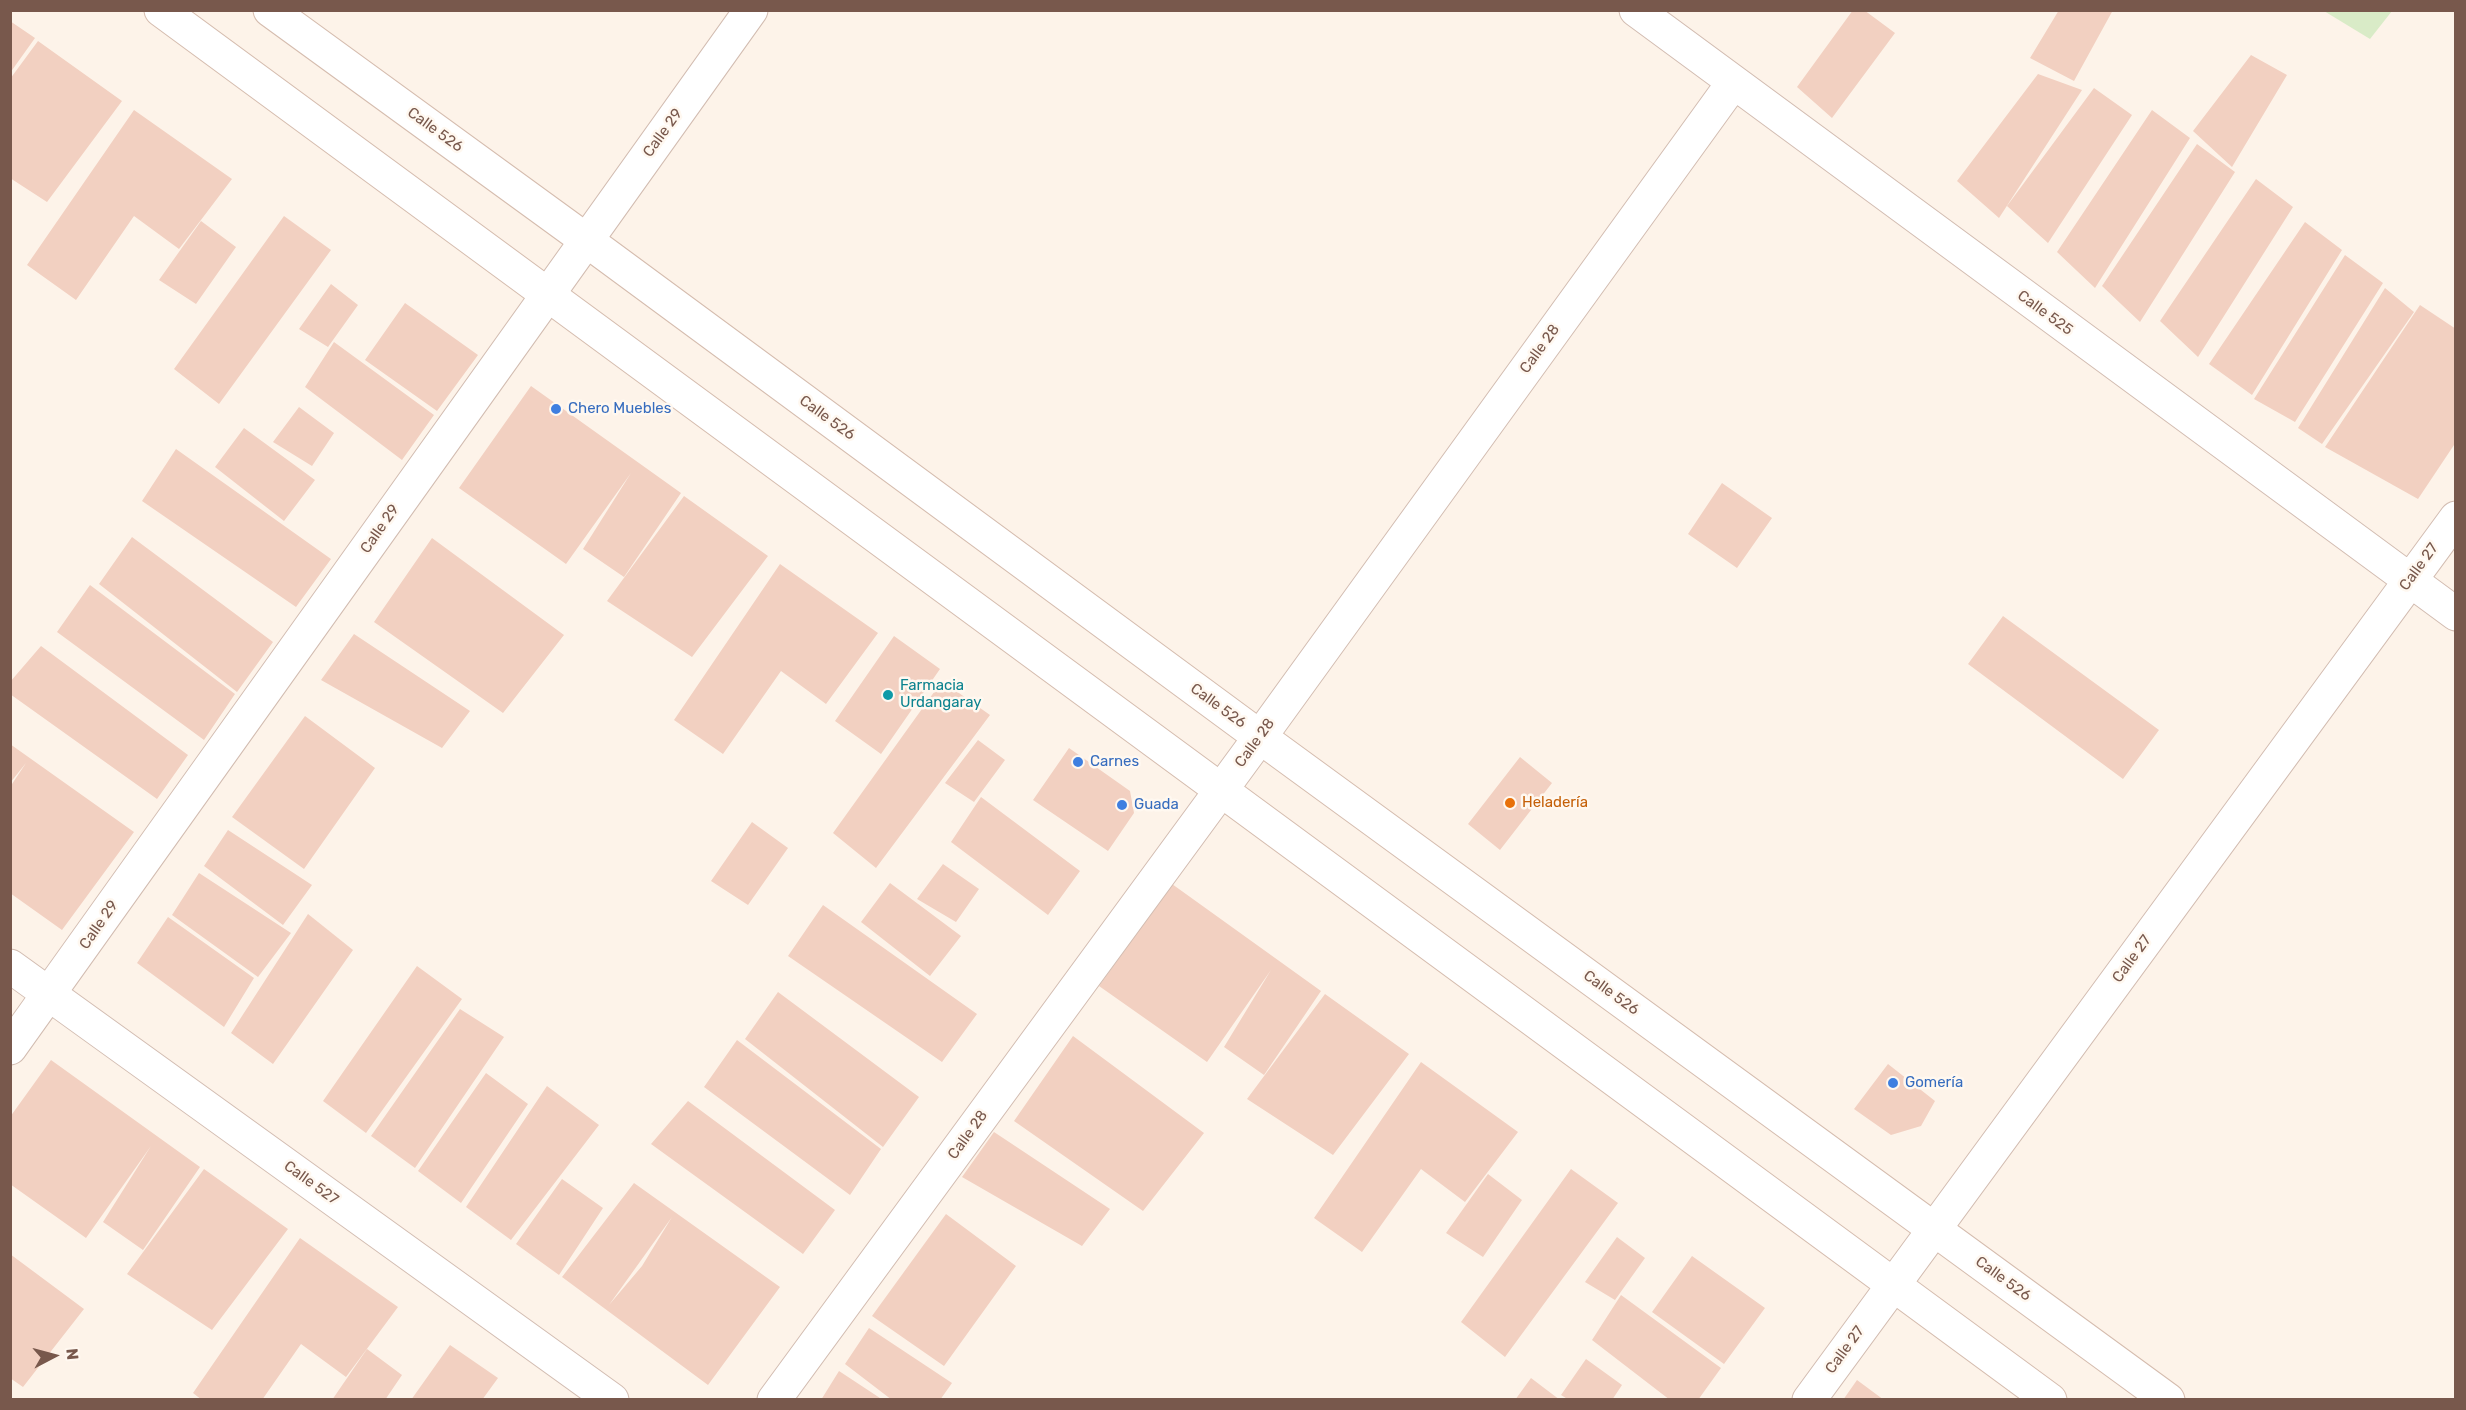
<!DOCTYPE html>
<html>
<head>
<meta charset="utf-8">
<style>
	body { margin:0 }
	#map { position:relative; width:2466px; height:1410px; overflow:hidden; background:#fdf3e9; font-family:Rubik,sans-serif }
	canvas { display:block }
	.frame { position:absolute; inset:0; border:12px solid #78584c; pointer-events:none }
	.north { position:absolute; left:24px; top:1326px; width:60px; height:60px; -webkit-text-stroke:4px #fff8f0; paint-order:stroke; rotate:84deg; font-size:16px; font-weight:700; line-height:24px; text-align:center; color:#78584c }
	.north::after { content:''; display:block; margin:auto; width:21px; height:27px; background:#78584c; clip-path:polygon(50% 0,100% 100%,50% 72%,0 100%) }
</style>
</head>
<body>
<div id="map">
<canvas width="2466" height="1410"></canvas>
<div class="frame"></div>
<div class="north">N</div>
</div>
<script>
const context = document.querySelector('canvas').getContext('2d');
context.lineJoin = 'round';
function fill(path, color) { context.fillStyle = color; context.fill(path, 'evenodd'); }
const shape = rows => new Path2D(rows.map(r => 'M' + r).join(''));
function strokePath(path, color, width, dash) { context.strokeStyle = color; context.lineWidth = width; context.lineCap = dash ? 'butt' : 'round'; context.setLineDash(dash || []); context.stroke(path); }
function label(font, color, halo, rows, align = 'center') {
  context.font = font + ' Rubik,sans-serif'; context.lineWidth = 5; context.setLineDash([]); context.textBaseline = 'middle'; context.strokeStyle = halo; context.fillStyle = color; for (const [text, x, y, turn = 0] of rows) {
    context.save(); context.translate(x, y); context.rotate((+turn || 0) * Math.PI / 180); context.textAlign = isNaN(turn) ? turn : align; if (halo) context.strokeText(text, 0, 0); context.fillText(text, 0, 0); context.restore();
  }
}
const green = shape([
	[2324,11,2392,11,2370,39]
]);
const building = shape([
	[1853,10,1864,10,1895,33,1832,118,1797,87],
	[2059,10,2113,10,2074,81,2030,58],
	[10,21,35,38,10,73],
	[38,41,122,101,47,202,10,178,10,79],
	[2251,55,2287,75,2232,167,2193,131],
	[2038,74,2082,90,1999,218,1957,181],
	[2094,88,2132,115,2048,243,2007,206],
	[134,110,232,179,179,249,134,216,76,300,27,265],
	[2152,110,2190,138,2095,288,2057,252],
	[2197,144,2235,172,2140,322,2102,286],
	[2256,179,2293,207,2198,357,2160,321],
	[284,216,331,250,219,404,174,369],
	[201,221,236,247,196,304,159,280],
	[2305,222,2342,250,2252,395,2209,364],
	[2345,255,2383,283,2295,422,2254,399],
	[331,284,358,305,328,347,299,329],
	[2385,288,2414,312,2322,444,2298,428],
	[405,303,478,355,437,411,365,360],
	[2420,305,2456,329,2456,442,2418,499,2325,447],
	[334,342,434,415,402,460,305,387],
	[531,386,681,493,624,577,583,549,631,473,566,564,459,488],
	[299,407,334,433,312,466,273,442],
	[244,428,315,480,284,521,215,467],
	[176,449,331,559,296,607,142,501],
	[1722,483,1772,518,1737,568,1688,534],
	[684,496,768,556,692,657,607,601],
	[132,537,273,642,237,692,99,584],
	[432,538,564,635,503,713,374,622],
	[780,564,878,633,826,704,781,671,723,754,674,720],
	[90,585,235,694,204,740,57,632],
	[2003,616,2159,730,2123,779,1968,664],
	[354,634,470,711,442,748,321,680],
	[894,636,940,669,881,754,835,721],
	[41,646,188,755,157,799,10,694,10,682],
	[942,681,990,715,876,868,833,833],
	[305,716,375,768,304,869,232,817],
	[978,740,1005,760,974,802,945,783],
	[10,744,134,832,62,930,10,893,10,787,26,763,10,783],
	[1069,748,1130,791,1134,813,1108,851,1033,800],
	[1520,757,1552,783,1500,850,1468,824],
	[981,797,1080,871,1048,915,951,842],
	[752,822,788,848,748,905,711,881],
	[228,830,312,885,283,925,204,866],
	[943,864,979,889,956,922,917,899],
	[199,873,291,933,258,977,172,915],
	[890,883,961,936,930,976,861,922],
	[1172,884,1321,991,1264,1075,1224,1047,1271,970,1207,1062,1099,986],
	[823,905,977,1014,942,1062,788,956],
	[308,914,353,950,273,1064,231,1033],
	[168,917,254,978,224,1027,137,963],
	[417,966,462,999,366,1133,323,1101],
	[778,992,919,1097,883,1147,745,1039],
	[1325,994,1409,1054,1333,1155,1247,1099],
	[460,1009,504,1037,415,1168,371,1136],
	[1073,1036,1204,1133,1143,1211,1014,1121],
	[737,1040,881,1149,850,1195,704,1087],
	[51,1060,200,1167,143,1250,103,1222,151,1146,86,1238,10,1184,10,1117],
	[1421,1062,1518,1132,1465,1202,1421,1169,1362,1252,1314,1218],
	[1888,1064,1935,1101,1921,1126,1891,1135,1854,1109],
	[486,1073,528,1104,461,1203,418,1171],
	[547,1086,599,1125,511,1240,466,1207],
	[688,1101,835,1210,803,1254,651,1144],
	[994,1132,1110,1209,1082,1246,962,1177],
	[204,1169,288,1229,212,1330,127,1274],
	[1571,1169,1618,1203,1505,1357,1461,1322],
	[1488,1174,1522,1200,1483,1257,1446,1233],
	[562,1179,603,1208,559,1275,516,1244],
	[634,1183,780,1287,708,1385,562,1277],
	[672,1217,642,1266,609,1305],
	[946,1214,1016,1266,944,1366,872,1316],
	[1617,1237,1645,1258,1615,1300,1585,1282],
	[300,1238,398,1307,346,1377,301,1344,262,1400,202,1400,193,1393],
	[10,1254,84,1309,23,1387,10,1378],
	[1692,1256,1765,1308,1724,1364,1652,1312],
	[1621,1295,1721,1368,1698,1400,1670,1400,1592,1340],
	[869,1328,952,1383,940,1400,892,1400,845,1364],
	[450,1345,498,1378,482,1400,411,1400],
	[367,1349,402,1375,385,1400,332,1400],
	[1586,1359,1622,1385,1612,1400,1569,1400,1561,1395],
	[839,1371,883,1400,821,1400],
	[1531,1378,1560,1400,1515,1400],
	[1857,1380,1884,1400,1843,1400]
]);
const minor = shape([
	[1636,10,2456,614],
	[10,966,612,1400],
	[10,1048,751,10],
	[774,1400,1260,737,1733,83],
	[1809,1400,2456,518]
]);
const secondary = shape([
	[161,10,2050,1400],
	[270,10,586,240,1260,737,2168,1400]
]);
const markers = [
	[556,409,6,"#3f7fe0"],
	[888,695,6,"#0f9aa8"],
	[1078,762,6,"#3f7fe0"],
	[1510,803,6,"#e8710a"],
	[1122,805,6,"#3f7fe0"],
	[1893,1083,6,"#3f7fe0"]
];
const streetNames = [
	["Calle 526",435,130,36],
	["Calle 29",663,133,-54],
	["Calle 525",2045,313,36],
	["Calle 28",1540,349,-54],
	["Calle 526",827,418,36],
	["Calle 29",380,529,-55],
	["Calle 27",2419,567,-54],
	["Calle 526",1218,706,36],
	["Calle 28",1255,743,-54],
	["Calle 29",99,925,-55],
	["Calle 27",2132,959,-54],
	["Calle 526",1611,993,36],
	["Calle 28",968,1135,-54],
	["Calle 527",311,1183,36],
	["Calle 526",2003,1279,36],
	["Calle 27",1845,1350,-54]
];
const shopNames = [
	["Chero Muebles",568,409],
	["Carnes",1090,762],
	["Guada",1134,805],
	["Gomería",1905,1083]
];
const cultureNames = [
	["Farmacia",900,686],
	["Urdangaray",900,703]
];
const foodNames = [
	["Heladería",1522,803]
];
fill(green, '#d9ebc7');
fill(building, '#f2d0c1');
strokePath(minor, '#d2bcb1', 35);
strokePath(secondary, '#d5bcae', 35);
strokePath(minor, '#fff', 33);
strokePath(secondary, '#fff', 33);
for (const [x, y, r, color] of markers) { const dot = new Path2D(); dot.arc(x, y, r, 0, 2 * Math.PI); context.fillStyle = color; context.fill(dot); strokePath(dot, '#fff8f0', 2); }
label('15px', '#78584c', '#fff8f0', streetNames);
label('15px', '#366cbe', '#fff8f0', shopNames, 'left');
label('15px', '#0d838f', '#fff8f0', cultureNames, 'left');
label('15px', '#c56008', '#fff8f0', foodNames, 'left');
</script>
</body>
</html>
